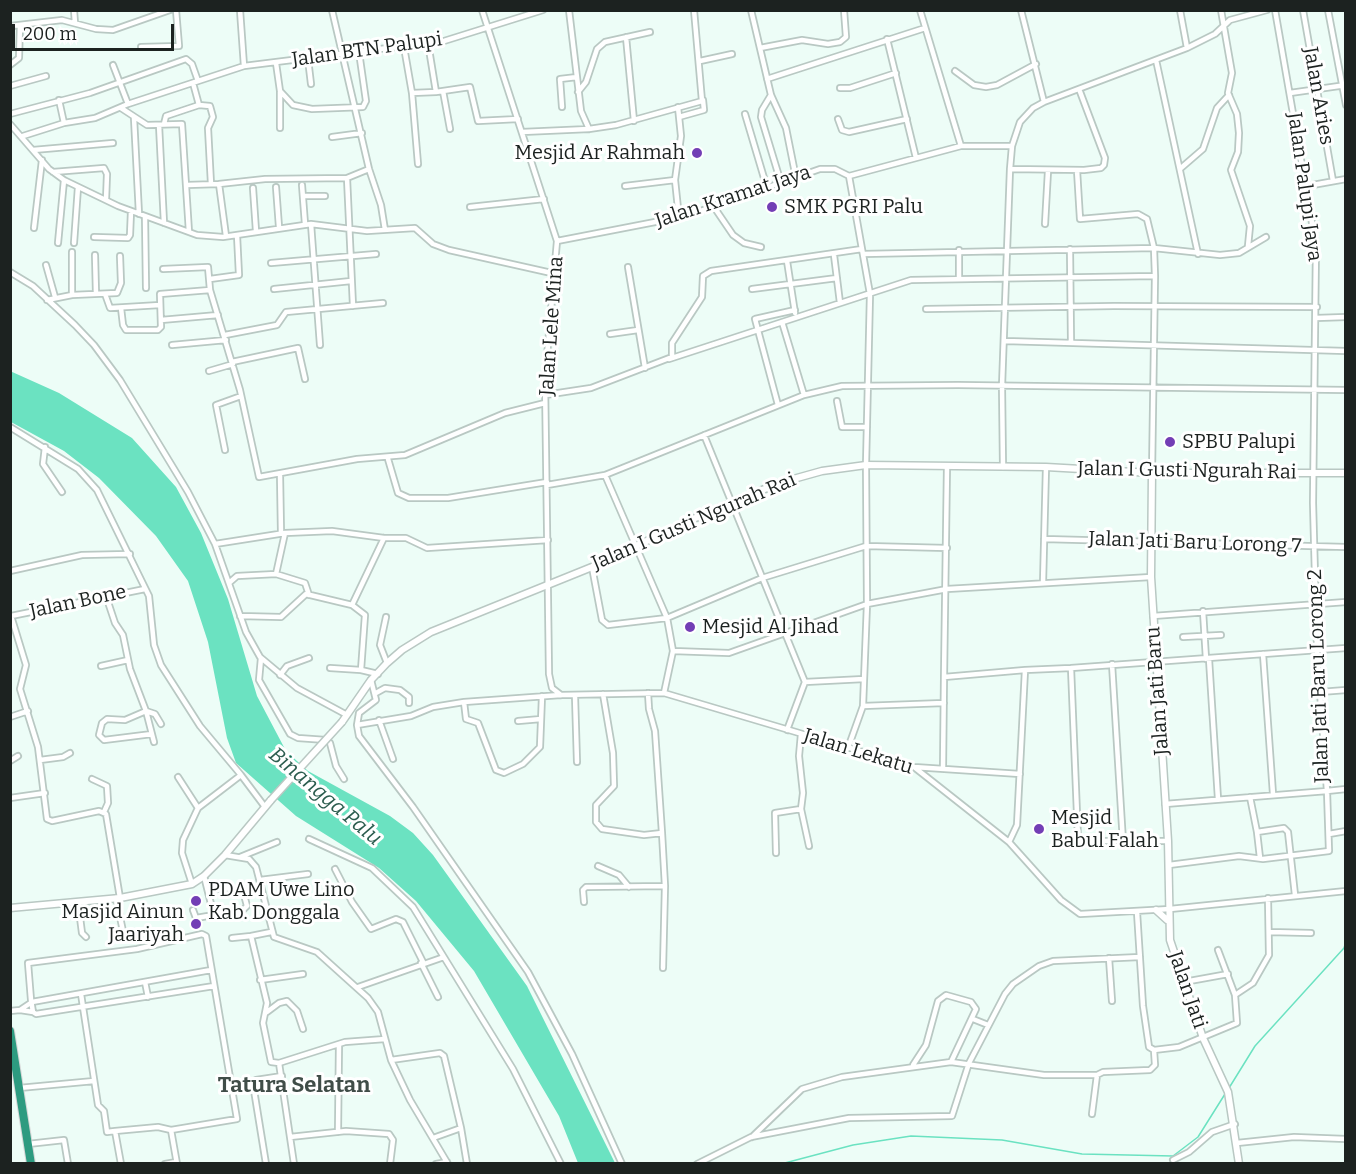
<!DOCTYPE html>
<html>
<head>
<meta charset="utf-8">
<style>
	body { margin:0 }
	#map { position:relative; width:1356px; height:1174px; overflow:hidden; background:#edfdf7; font-family:Bitter,serif }
	canvas { display:block }
	.frame { position:absolute; inset:0; border:12px solid #1c2220; pointer-events:none }
	.scale { position:absolute; left:12px; top:24px; width:162px; height:27px; box-sizing:border-box; border:3px solid #1c2220; border-top:0; padding-left:8px; font-size:18px; line-height:21px; white-space:nowrap; color:#1c2220; -webkit-text-stroke:4px #fff; paint-order:stroke }
</style>
</head>
<body>
<div id="map">
<canvas width="1356" height="1174"></canvas>
<div class="frame"></div>
<div class="scale">200 m</div>
</div>
<script>
const context = document.querySelector('canvas').getContext('2d');
context.lineJoin = 'round';
function fill(path, color) { context.fillStyle = color; context.fill(path, 'evenodd'); }
const shape = rows => new Path2D(rows.map(r => 'M' + r).join(''));
function strokePath(path, color, width, dash) { context.strokeStyle = color; context.lineWidth = width; context.lineCap = dash ? 'butt' : 'round'; context.setLineDash(dash || []); context.stroke(path); }
function label(font, color, halo, rows, align = 'center') {
  context.font = font + ' Bitter,serif'; context.lineWidth = 6; context.setLineDash([]); context.textBaseline = 'middle'; context.strokeStyle = halo; context.fillStyle = color; for (const [text, x, y, turn = 0] of rows) {
    context.save(); context.translate(x, y); context.rotate((+turn || 0) * Math.PI / 180); context.textAlign = isNaN(turn) ? turn : align; if (halo) context.strokeText(text, 0, 0); context.fillText(text, 0, 0); context.restore();
  }
}
const water = shape([
	[10,371,59,393,132,438,176,487,201,533,228,599,257,696,286,751,308,771,390,816,413,833,433,855,527,986,615,1163,578,1163,559,1116,474,971,416,901,379,868,296,816,236,763,227,738,208,642,188,581,156,536,99,478,64,451,11,422]
]);
const stream = shape([
	[1229,1088,1255,1046,1344,948,1346,942],
	[781,1164,853,1145,911,1136,1002,1140,1082,1154,1173,1156,1198,1137,1225,1094]
]);
const street = shape([
	[74,10,75,23],
	[240,10,244,66,444,41,543,10],
	[332,10,369,169,381,205,385,230],
	[482,10,557,241,545,379,549,674,552,688,561,695],
	[569,10,581,111,589,129],
	[751,10,771,95,786,128,796,178],
	[920,10,961,146],
	[1021,10,1044,102],
	[1180,10,1187,48],
	[1221,10,1232,73,1228,93,1237,114,1239,133,1238,152,1231,170,1250,226,1248,246],
	[1303,10,1333,181],
	[1328,10,1346,105],
	[10,26,62,20,96,29,113,30,170,10],
	[626,37,634,121],
	[887,39,916,158],
	[141,47,179,46,176,10],
	[404,47,412,93,418,164],
	[760,48,802,40,828,44,840,42,846,37,844,10],
	[308,59,311,84],
	[1156,60,1198,254],
	[700,61,732,54],
	[276,63,280,91,293,105,312,109,363,107,366,101,359,52],
	[10,65,19,58,20,25],
	[113,65,128,104],
	[955,71,974,85,986,87,997,85,1036,64],
	[767,79,925,28],
	[193,83,199,105],
	[10,86,46,76],
	[840,88,850,88,896,73],
	[443,91,450,129],
	[280,92,280,128],
	[436,92,470,87,478,121,518,119],
	[578,92,586,82,597,49,605,42,650,32],
	[412,93,436,92,428,43],
	[1290,93,1346,85],
	[771,95,762,110,761,117,781,183],
	[59,100,64,123],
	[562,107,560,79,577,77],
	[678,107,681,136,675,180,679,218],
	[121,108,147,125,182,124,189,232],
	[10,114,90,93,186,59,192,64,198,81],
	[745,114,767,188],
	[679,117,704,110,703,100],
	[134,118,139,214],
	[838,119,842,130,849,132,907,119],
	[10,124,49,169,64,180,118,206,197,235,223,237,311,224,367,231,415,228,433,244,449,250,556,274],
	[164,124,166,116,199,105,210,106,213,117,208,128,211,184],
	[159,125,164,223],
	[522,132,589,129,616,125,702,101,694,10],
	[23,136,64,123,95,118,128,104,244,66],
	[332,137,362,133],
	[33,150,113,143],
	[1181,168,1203,149,1217,108,1229,95],
	[1010,169,1084,170,1101,168,1104,165,1105,158,1079,89],
	[1077,170,1080,219,1138,214,1147,219,1154,248,1155,276,1152,473],
	[53,172,104,168,107,174,106,200],
	[347,178,353,306],
	[219,184,265,179,347,178,369,169],
	[187,185,219,184,226,236],
	[302,185,305,224],
	[625,186,675,180],
	[1307,186,1346,179],
	[276,187,279,227],
	[253,188,256,231],
	[303,196,325,196],
	[470,207,544,199],
	[714,207,733,235,744,243,761,247],
	[145,217,146,288],
	[311,224,320,345],
	[1045,224,1048,171],
	[34,228,42,160],
	[94,237,128,238,130,235,131,211],
	[557,241,686,216,820,169,835,169,849,176,961,146,1012,146],
	[58,243,64,180],
	[74,243,78,187],
	[1070,249,1071,342],
	[72,252,72,295],
	[863,254,1154,248,1220,255,1239,253,1266,237],
	[95,255,96,294],
	[834,255,840,303],
	[787,261,795,313],
	[271,263,376,254],
	[46,265,55,297],
	[628,267,645,368],
	[163,269,208,267,210,290,240,390,259,477,357,459,405,455,505,413,545,403],
	[10,272,33,286,75,325,94,345,120,380,188,492,215,544,246,632,260,657,297,688,347,715],
	[210,279,239,275,237,235],
	[959,279,959,250],
	[274,289,351,281],
	[752,289,837,278],
	[105,294,110,308,160,305],
	[47,300,72,295,117,293,121,283,120,256],
	[121,308,123,325,126,330,158,330,161,327,160,294,210,290],
	[926,309,1114,306,1317,307],
	[1316,318,1346,317],
	[161,320,218,315],
	[782,322,804,395],
	[610,334,638,330],
	[225,335,277,325,286,312,383,303],
	[1005,341,1346,351],
	[172,345,226,340],
	[669,359,911,280,1155,276],
	[232,362,298,348,305,379],
	[209,371,233,364],
	[545,395,591,388,672,357,672,343,702,297,703,276,711,271,862,249],
	[837,401,842,427,867,427],
	[778,405,755,319,795,310],
	[10,427,78,469,97,490,149,596,154,645,161,665,200,726,241,775,198,808,183,840,182,853,192,884],
	[704,435,805,682,787,730],
	[45,447,43,464,62,492],
	[225,450,216,405,241,396],
	[388,459,398,493,409,498,448,498,547,482],
	[947,466,944,677,1025,670,1017,825,1009,842],
	[1003,467,1002,386,1010,169,1012,146,1020,122,1033,108,1044,102,1187,48,1215,34,1230,20,1267,10],
	[280,474,281,533],
	[605,475,667,618,673,651,664,693],
	[547,485,605,475,804,395,842,386,958,385,1346,390],
	[285,533,276,574,305,583,309,595],
	[1044,539,1346,547],
	[215,544,285,533,332,531,384,538,406,538,427,548,548,540],
	[592,567,602,620,608,625,667,618,762,578,866,546,947,548],
	[10,571,82,555,130,554],
	[229,583,237,576,276,574],
	[1043,583,1046,467],
	[106,596,115,623,123,635,130,669,146,711,125,720,107,719,102,723,99,735,104,740,152,734],
	[352,605,365,615,361,670,378,674],
	[1203,611,1206,659],
	[240,616,281,617,306,594,352,605,384,538],
	[1153,616,1346,602],
	[386,617,380,645,387,663],
	[1183,637,1221,635],
	[673,651,729,653,867,604,947,589,1151,577],
	[1263,654,1273,794],
	[261,658,259,680,290,734,298,738,326,740,330,743,336,766,344,779],
	[1209,659,1218,799],
	[1112,664,1123,842],
	[101,666,128,660],
	[330,668,361,670],
	[1071,668,1346,648],
	[1025,670,1071,668,1078,838,1085,841,1168,841],
	[280,675,287,666,309,658],
	[805,682,864,679],
	[1320,692,1346,690],
	[376,693,385,688,400,690,409,697,409,703],
	[603,694,613,753,614,786,596,805,596,822,602,829,644,835,662,833,655,731,649,709,648,693],
	[575,696,577,762],
	[464,702,466,719,478,723,496,770,504,773,523,764,540,747,542,696],
	[863,706,944,703],
	[146,711,154,742],
	[146,711,155,714,161,724],
	[10,717,28,711],
	[379,720,393,759],
	[518,721,541,719],
	[357,725,359,713,376,700,371,680],
	[801,734,799,756,803,793,801,809,809,846],
	[848,748,863,706,867,604,866,465,870,294,849,176],
	[40,760,63,757,70,753],
	[10,761,18,756],
	[914,767,1020,774],
	[943,768,944,677],
	[241,775,265,807],
	[178,777,198,808],
	[92,779,107,786,108,803,104,812],
	[1250,797,1257,832,1284,828,1288,832,1295,895],
	[10,798,45,793],
	[1165,804,1327,791,1317,649,1313,503,1316,246,1275,10],
	[1257,832,1260,858],
	[662,833,665,886,663,968],
	[1329,834,1346,831],
	[309,839,372,868,413,907,513,1069,561,1164],
	[776,853,775,813,801,809],
	[225,855,249,859,256,867,274,937,317,952,368,998,378,1012,391,1060,410,1100,448,1164],
	[240,857,277,842],
	[1169,865,1239,856,1263,859,1329,851,1327,791,1346,789],
	[598,866,619,875,629,887],
	[335,869,352,902,371,929,396,919,403,922,423,962],
	[204,876,214,916],
	[260,880,308,874],
	[116,898,124,936],
	[120,898,106,814,99,811,52,821,47,819,38,747,20,689,26,665,11,616,145,589],
	[78,902,82,933,86,937],
	[584,902,583,890,586,887,665,886],
	[193,910,196,918,243,910,247,906,243,891,225,888,209,890],
	[1137,912,1143,1006,1149,1047,1154,1050,1179,1047,1237,1023,1235,995,1253,983,1269,955,1268,898],
	[271,932,251,936,267,1003,263,1023,271,1062,279,1063,345,1042,385,1039],
	[1269,932,1311,933],
	[232,938,251,936],
	[1218,950,1235,995],
	[1109,958,1112,1001],
	[421,963,438,997],
	[260,980,303,974],
	[145,982,148,997],
	[1184,982,1228,974],
	[358,987,444,957],
	[81,994,98,1105,104,1111,107,1132,115,1131,121,1164],
	[10,1011,20,1010],
	[33,1012,20,1010,32,1002,211,970],
	[267,1012,279,1003,287,1001,297,1011,303,1029],
	[973,1019,988,1025],
	[391,1060,440,1053,444,1056,461,1128,433,1138],
	[279,1063,294,1164],
	[913,1065,926,1045,938,1001,946,995,971,1002,976,1009,951,1062],
	[19,1088,94,1081],
	[1092,1114,1097,1075],
	[461,1128,467,1164],
	[171,1130,177,1164],
	[115,1131,158,1127,171,1130,237,1119,206,936,202,934,137,949,28,963,31,1000,33,1012,36,1014,214,986],
	[338,1132,339,1044],
	[290,1137,346,1131,389,1134,393,1140,390,1164],
	[752,1137,802,1089,842,1077,951,1062,1044,1075,1097,1075,1103,1072,1150,1070,1155,1065,1154,1050],
	[1237,1143,1294,1137,1346,1139],
	[28,1144,64,1140,68,1164],
	[1173,1160,1189,1152,1212,1132,1235,1124],
	[165,1164,176,1162],
	[266,1164,253,1084,256,1080,282,1076],
	[436,1164,447,1162],
	[622,1164,572,1054,528,972,413,807,359,736,357,725,411,716,433,707,464,702,561,695,664,693,914,767,1009,842,1061,900,1080,914,1170,909,1346,891],
	[697,1164,751,1137,849,1118,952,1116,969,1063,1005,994,1013,984,1039,966,1053,961,1140,957]
]);
const secondary = shape([
	[1152,473,1151,577,1168,841,1170,940,1203,1038,1228,1092,1239,1164],
	[342,722,371,680,387,663,402,650,431,632,592,567,693,519,779,483,822,471,866,465,1046,467,1152,473,1346,473],
	[10,908,120,898,192,884,204,876,225,855,271,800],
	[1156,910,1167,920]
]);
const highway = shape([
	[10,1031,31,1164]
]);
const secondaryBridge = shape([
	[271,800,342,722]
]);
const markers = [
	[697,153,6,"#733eb5"],
	[772,207,6,"#733eb5"],
	[1170,442,6,"#733eb5"],
	[690,627,6,"#733eb5"],
	[1039,829,6,"#733eb5"],
	[196,901,6,"#733eb5"],
	[196,924,6,"#733eb5"]
];
const streetNames = [
	["Jalan BTN Palupi",367,50,-8],
	["Jalan Aries",1318,96,80],
	["Jalan Palupi Jaya",1304,187,82],
	["Jalan Kramat Jaya",733,197,-18],
	["Jalan Lele Mina",552,326,-86],
	["Jalan I Gusti Ngurah Rai",1187,471,1],
	["Jalan I Gusti Ngurah Rai",694,522,-23],
	["Jalan Jati Baru Lorong 7",1195,543,2],
	["Jalan Bone",78,602,-12],
	["Jalan Jati Baru Lorong 2",1319,676,-92],
	["Jalan Jati Baru",1158,691,-94],
	["Jalan Lekatu",858,752,17],
	["Jalan Jati",1187,990,71]
];
const poiNames = [
	["Mesjid Ar Rahmah",685,153,"right"],
	["SMK PGRI Palu",784,207],
	["SPBU Palupi",1182,442],
	["Mesjid Al Jihad",702,627],
	["Mesjid",1051,818],
	["Babul Falah",1051,841],
	["PDAM Uwe Lino",208,890],
	["Kab. Donggala",208,913],
	["Masjid Ainun",184,912,"right"],
	["Jaariyah",184,935,"right"]
];
const waterNames = [
	["Binangga Palu",325,797,40]
];
const quarterNames = [
	["Tatura Selatan",294,1086]
];
fill(water, '#6be2c1');
strokePath(stream, '#6be2c1', 1.5);
strokePath(street, '#b9c8c3', 8);
strokePath(secondary, '#b9c8c3', 9);
strokePath(highway, '#d6d7d7', 10);
strokePath(street, '#fff', 4.5);
strokePath(secondary, '#fff', 6);
strokePath(highway, '#2d9b80', 8);
strokePath(secondaryBridge, '#b9c8c3', 9, []);
strokePath(secondaryBridge, '#fff', 6);
for (const [x, y, r, color] of markers) { const dot = new Path2D(); dot.arc(x, y, r, 0, 2 * Math.PI); context.fillStyle = color; context.fill(dot); strokePath(dot, '#fff', 2); }
label('20px', '#1c2220', '#fff', streetNames);
label('20px', '#1c2220', '#fff', poiNames, 'left');
label('italic 21px', '#2c5d4f', '#fff', waterNames);
label('bold 22px', '#404d48', '#fff', quarterNames);
</script>
</body>
</html>
